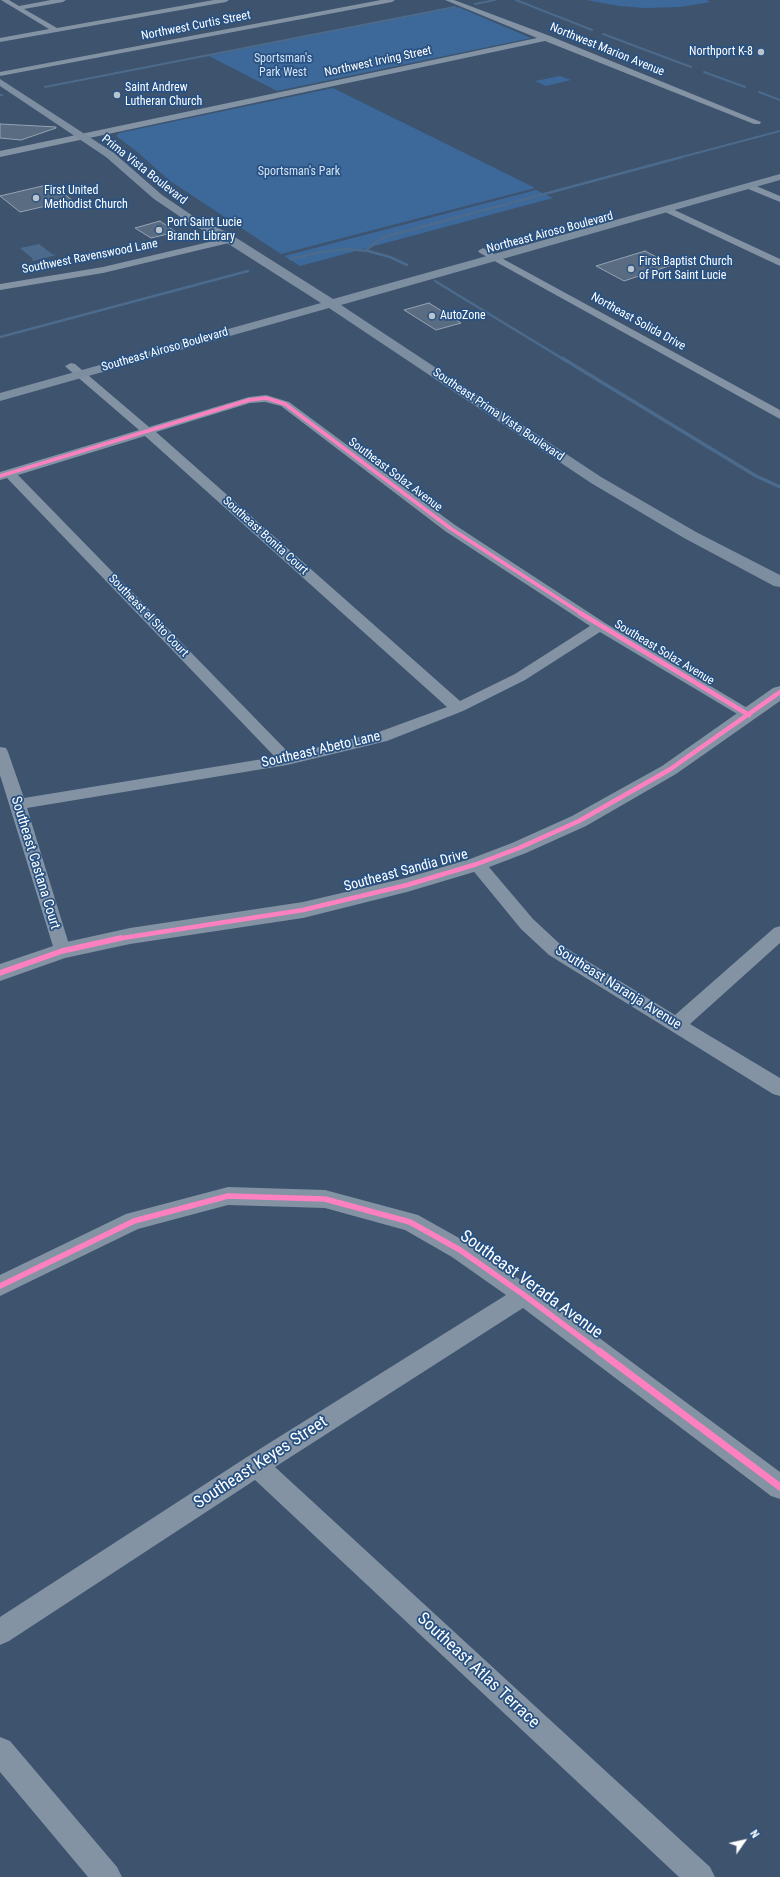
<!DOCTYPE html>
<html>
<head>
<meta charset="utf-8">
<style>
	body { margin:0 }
	#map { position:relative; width:780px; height:1877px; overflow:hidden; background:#3d536e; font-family:"Roboto Condensed",sans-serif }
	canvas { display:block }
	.north { position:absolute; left:724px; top:1821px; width:40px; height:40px; -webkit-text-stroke:3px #285283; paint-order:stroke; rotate:56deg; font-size:11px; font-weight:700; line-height:16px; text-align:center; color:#fff }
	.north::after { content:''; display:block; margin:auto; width:14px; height:18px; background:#fff; clip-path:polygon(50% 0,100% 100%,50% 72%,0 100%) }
</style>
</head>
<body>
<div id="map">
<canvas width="780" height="1877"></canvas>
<div class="north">N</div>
</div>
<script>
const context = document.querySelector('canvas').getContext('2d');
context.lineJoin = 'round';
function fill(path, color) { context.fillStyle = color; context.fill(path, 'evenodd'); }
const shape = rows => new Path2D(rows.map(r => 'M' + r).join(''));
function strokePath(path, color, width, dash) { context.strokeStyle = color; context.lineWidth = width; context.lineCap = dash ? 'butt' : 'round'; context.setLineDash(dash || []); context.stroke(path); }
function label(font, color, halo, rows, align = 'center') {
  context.font = font + ' "Roboto Condensed",sans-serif'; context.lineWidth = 3.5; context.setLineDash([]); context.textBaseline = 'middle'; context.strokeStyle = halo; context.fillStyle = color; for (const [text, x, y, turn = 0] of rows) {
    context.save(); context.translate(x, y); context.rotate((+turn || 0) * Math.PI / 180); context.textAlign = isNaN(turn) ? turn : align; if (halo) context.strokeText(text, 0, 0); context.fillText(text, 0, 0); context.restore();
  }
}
const green = shape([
	[586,0,706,0,711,2,680,7,645,8,619,6],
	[458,7,531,38,277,91,209,56],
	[560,76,571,80,546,86,535,81],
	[333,88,503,172,535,188,281,254,170,181,135,150,116,136,119,133],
	[536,190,553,198,300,266,284,256]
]);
const water = shape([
	[39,244,52,254,56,255,33,261,32,260,33,259,20,248]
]);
const streamFar2 = shape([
	[516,0,592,30],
	[475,4,495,0],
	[603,34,691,67],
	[704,72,745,87],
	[45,87,455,7],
	[759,92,780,100],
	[0,95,2,95],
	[678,158,780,131]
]);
const streamFar1 = shape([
	[365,251,380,239,388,236,682,157],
	[290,259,322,252,347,249,368,251,390,257,407,265],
	[435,281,563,359],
	[0,337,248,271]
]);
const stream = shape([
	[562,358,756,476,780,487]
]);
const building = shape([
	[0,124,56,127,56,128,21,140,0,138,0,124],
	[51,184,72,200,20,212,0,196,51,184],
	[160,221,176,232,151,238,135,228,160,221],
	[645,251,672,265,624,281,596,266,645,251],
	[429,303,461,323,436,330,404,310,429,303]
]);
const minor = shape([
	[1,0,9,0,19,6,51,0,66,0,63,2,24,9,57,28,214,0,229,0,226,2,0,42,0,38,49,29,1,0],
	[381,0,395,0,392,2,0,76,0,72,381,0],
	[445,0,454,0,550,36,761,122,760,124,754,124,545,41,0,157,0,151,537,38,445,0],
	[749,183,780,196,780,202,746,188,744,186,749,183],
	[668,207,780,259,780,266,665,212,663,210,668,207],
	[230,237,233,238,235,240,233,242,103,273,0,290,0,284,103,267,230,237],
	[483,248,780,410,780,419,480,253,478,251,483,248],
	[71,363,75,364,149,427,249,397,266,395,289,402,455,525,605,623,754,712,757,715,754,718,749,720,744,718,600,632,525,680,463,711,387,741,287,765,27,808,71,951,68,956,62,958,56,956,0,775,0,747,6,748,8,752,24,798,275,757,7,478,0,480,0,472,139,430,67,368,65,366,71,363],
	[265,402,281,406,445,531,590,626,515,674,460,701,156,432,250,403,265,402],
	[145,436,447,707,376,733,290,754,18,475,145,436],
	[477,858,483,860,533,919,561,945,675,1015,774,928,780,926,780,943,690,1024,780,1078,780,1096,773,1094,549,955,521,929,471,868,468,864,471,860,477,858],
	[228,1187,325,1190,418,1215,468,1243,532,1288,780,1472,780,1499,771,1496,523,1308,275,1467,710,1867,715,1877,679,1877,255,1480,9,1641,0,1645,0,1617,247,1457,506,1295,452,1257,405,1230,325,1208,228,1205,138,1229,0,1296,0,1275,126,1214,228,1187],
	[0,1737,10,1741,117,1867,122,1877,88,1877,0,1772,0,1737]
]);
const tertiary = shape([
	[780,686,780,701,676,774,586,826,526,853,484,869,407,892,303,918,130,944,65,958,0,981,0,964,62,943,130,928,303,902,406,878,470,859,512,843,572,816,662,766,773,688,780,686]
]);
const secondary = shape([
	[0,79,114,153,162,195,199,220,227,232,333,299,780,174,780,180,341,305,601,477,696,532,780,575,780,587,774,586,684,538,591,483,329,308,0,401,0,393,321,303,219,238,191,224,154,199,106,157,0,86,0,79]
]);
const cyclewayFar3 = shape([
	[0,476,249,400,266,398,285,404,450,528,582,614]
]);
const cyclewayFar2 = shape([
	[580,613,749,715],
	[116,939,303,910,407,885,477,864,519,848,579,821,669,770,780,692]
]);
const cyclewayFar1 = shape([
	[0,973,62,951,121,938],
	[0,1286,134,1221,228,1196,325,1199,410,1222,460,1250,524,1295,600,1352]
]);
const cycleway = shape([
	[599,1351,780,1487]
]);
const markers = [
	[761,52,4,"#bbc3cc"],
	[117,95,4,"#bbc3cc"],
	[36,198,4,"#bbc3cc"],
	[159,230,4,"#bbc3cc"],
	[631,269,4,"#bbc3cc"],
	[432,316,4,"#bbc3cc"]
];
const farStreetnames = [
	["Northwest Curtis Street",196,26,-11],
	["Northwest Marion Avenue",607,50,22],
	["Northwest Irving Street",378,62,-12],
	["Prima Vista Boulevard",144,170,38],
	["Northeast Airoso Boulevard",550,233,-15],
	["Southwest Ravenswood Lane",90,257,-11],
	["Northeast Solida Drive",638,322,29],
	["Southeast Airoso Boulevard",165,350,-16],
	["Southeast Prima Vista Boulevard",498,415,34],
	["Southeast Solaz Avenue",395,475,37],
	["Southeast Bonita Court",265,536,42],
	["Southeast el Sito Court",148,616,46],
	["Southeast Solaz Avenue",664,653,31]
];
const farPoinames = [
	["Northport K-8",753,52,"right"],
	["Saint Andrew",125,88],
	["Lutheran Church",125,102],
	["First United",44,191],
	["Methodist Church",44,205],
	["Port Saint Lucie",167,223],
	["Branch Library",167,237],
	["First Baptist Church",639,262],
	["of Port Saint Lucie",639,276],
	["AutoZone",440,316]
];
const farParknames = [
	["Sportsman's",283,59],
	["Park West",283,73],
	["Sportsman's Park",299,172]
];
const streetNames = [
	["Southeast Abeto Lane",321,750,-13],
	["Southeast Castana Court",35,863,73],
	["Southeast Sandia Drive",406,871,-15],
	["Southeast Naranja Avenue",618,988,32]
];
const nearStreetnames = [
	["Southeast Verada Avenue",531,1285,36],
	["Southeast Keyes Street",261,1463,-33],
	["Southeast Atlas Terrace",478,1671,43]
];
fill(green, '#3c6999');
fill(water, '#4c6b8c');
strokePath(streamFar2, '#4c6b8c', 2);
strokePath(streamFar1, '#4c6b8c', 2.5);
strokePath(stream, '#4c6b8c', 3.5);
fill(building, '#5a6c81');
strokePath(building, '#96a3b3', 1);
fill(minor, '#8393a4');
fill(tertiary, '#8393a4');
fill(secondary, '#7e8ea1');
strokePath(cyclewayFar3, '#ff80c0', 3.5);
strokePath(cyclewayFar2, '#ff80c0', 4.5);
strokePath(cyclewayFar1, '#ff80c0', 5.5);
strokePath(cycleway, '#ff80c0', 7);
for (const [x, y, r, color] of markers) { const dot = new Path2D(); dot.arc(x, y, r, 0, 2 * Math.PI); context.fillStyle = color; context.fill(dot); strokePath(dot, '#285283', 1.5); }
label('12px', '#fff', '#285283', farStreetnames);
label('12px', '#fff', '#285283', farPoinames, 'left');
label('12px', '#d4e4f6', '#285283', farParknames);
label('14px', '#fff', '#285283', streetNames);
label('17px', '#fff', '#285283', nearStreetnames);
</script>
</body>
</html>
